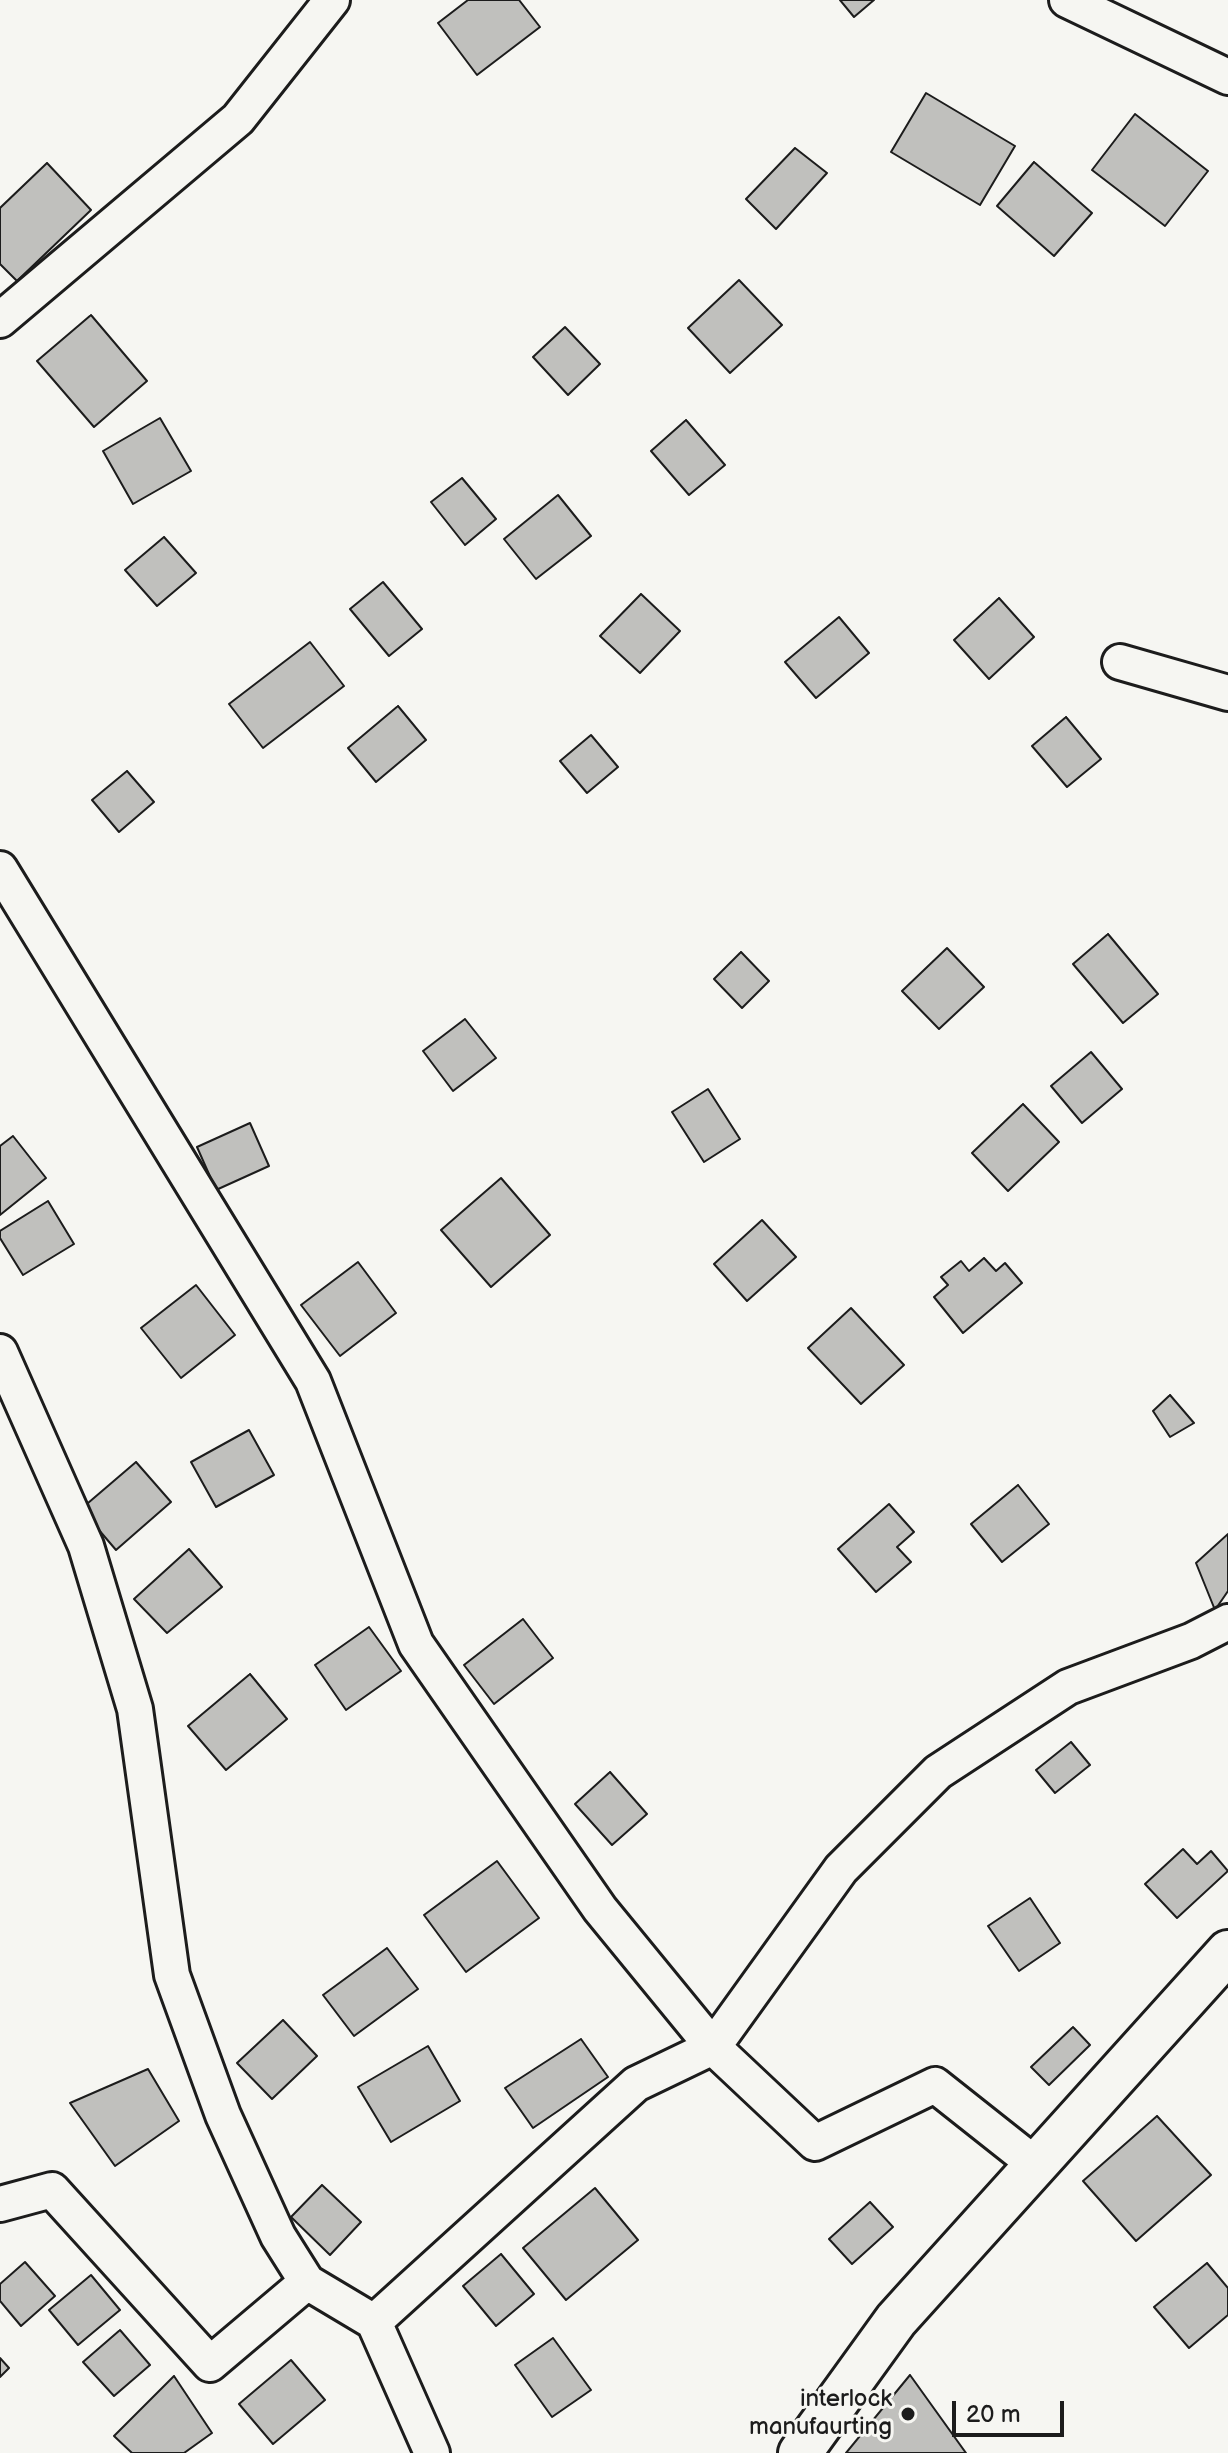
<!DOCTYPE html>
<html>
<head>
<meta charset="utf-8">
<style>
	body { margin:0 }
	#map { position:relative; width:1228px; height:2453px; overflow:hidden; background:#f6f6f2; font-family:"Balsamiq Sans",sans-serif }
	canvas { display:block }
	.scale { position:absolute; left:952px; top:2401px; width:112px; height:36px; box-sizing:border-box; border:4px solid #1c1c1c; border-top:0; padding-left:10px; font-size:24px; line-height:28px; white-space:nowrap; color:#1c1c1c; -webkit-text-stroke:6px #f6f6f2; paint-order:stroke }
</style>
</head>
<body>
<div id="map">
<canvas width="1228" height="2453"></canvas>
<div class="scale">20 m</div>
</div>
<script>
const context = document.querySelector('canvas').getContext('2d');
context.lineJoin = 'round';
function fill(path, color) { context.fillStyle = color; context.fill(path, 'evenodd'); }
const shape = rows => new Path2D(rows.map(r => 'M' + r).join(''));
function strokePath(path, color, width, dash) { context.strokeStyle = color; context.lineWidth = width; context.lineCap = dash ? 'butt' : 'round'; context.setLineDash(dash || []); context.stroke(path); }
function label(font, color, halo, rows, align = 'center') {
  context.font = font + ' "Balsamiq Sans",sans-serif'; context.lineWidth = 6; context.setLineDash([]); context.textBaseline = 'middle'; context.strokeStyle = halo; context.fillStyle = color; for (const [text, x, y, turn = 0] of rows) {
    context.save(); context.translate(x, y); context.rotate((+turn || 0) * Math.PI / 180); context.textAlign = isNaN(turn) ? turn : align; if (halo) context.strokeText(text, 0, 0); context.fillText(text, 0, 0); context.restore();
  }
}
const building = shape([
	[468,0,519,0,540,27,477,75,438,23,468,0],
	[840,0,874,0,854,17,840,0],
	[926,93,1015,146,980,205,891,152,926,93],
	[1135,114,1208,171,1165,226,1092,170,1135,114],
	[795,148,827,173,776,229,746,199,795,148],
	[1034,162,1092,213,1054,256,997,206,1034,162],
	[47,163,91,210,17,281,0,264,0,208,47,163],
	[739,280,782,325,730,373,688,328,739,280],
	[91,315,147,381,94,427,37,361,91,315],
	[565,327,600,364,568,395,533,357,565,327],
	[160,418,191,471,133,504,103,451,160,418],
	[686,420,725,465,689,495,651,451,686,420],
	[462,478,496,519,465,545,431,502,462,478],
	[558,495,591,536,536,579,504,539,558,495],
	[164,537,196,573,157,606,125,570,164,537],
	[383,582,422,629,389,656,350,609,383,582],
	[641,594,680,631,640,673,600,636,641,594],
	[999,598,1034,637,989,679,954,640,999,598],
	[839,617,869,653,816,698,785,662,839,617],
	[310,642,344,686,263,748,229,704,310,642],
	[398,706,426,740,376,782,348,748,398,706],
	[1066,717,1101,759,1067,787,1032,746,1066,717],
	[591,735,618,767,587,793,560,761,591,735],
	[127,771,154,802,119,832,92,800,127,771],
	[1108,934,1158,994,1123,1023,1073,964,1108,934],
	[947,948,984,987,939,1029,902,991,947,948],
	[741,952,769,981,742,1008,714,979,741,952],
	[465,1019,496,1058,453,1091,423,1051,465,1019],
	[1091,1052,1122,1089,1082,1123,1051,1086,1091,1052],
	[708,1089,740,1139,704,1162,672,1112,708,1089],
	[1023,1104,1059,1142,1008,1191,972,1153,1023,1104],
	[250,1123,269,1166,216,1190,197,1147,250,1123],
	[13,1136,46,1178,0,1215,0,1146,13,1136],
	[501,1178,550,1235,491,1287,441,1230,501,1178],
	[48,1201,74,1244,23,1275,0,1238,0,1231,48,1201],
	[762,1220,796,1257,747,1301,714,1264,762,1220],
	[984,1258,996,1271,1005,1263,1022,1283,963,1333,934,1297,948,1285,941,1277,961,1261,969,1271,984,1258],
	[358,1262,396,1313,340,1356,301,1305,358,1262],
	[196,1285,235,1335,181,1378,141,1328,196,1285],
	[851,1308,904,1365,861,1404,808,1348,851,1308],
	[1170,1395,1194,1423,1170,1437,1153,1411,1170,1395],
	[249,1430,274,1475,216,1507,191,1462,249,1430],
	[136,1462,171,1502,116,1550,81,1509,136,1462],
	[1018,1485,1049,1524,1002,1562,971,1524,1018,1485],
	[889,1504,914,1532,897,1547,911,1562,876,1592,838,1549,889,1504],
	[1228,1534,1228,1591,1215,1610,1196,1563,1228,1534],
	[189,1549,222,1587,167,1633,134,1599,189,1549],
	[523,1619,553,1658,494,1704,464,1665,523,1619],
	[369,1627,401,1671,346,1710,315,1665,369,1627],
	[250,1674,287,1719,226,1770,188,1726,250,1674],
	[1071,1742,1090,1765,1055,1793,1036,1770,1071,1742],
	[610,1772,647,1814,612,1845,575,1804,610,1772],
	[1183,1849,1197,1864,1211,1851,1228,1871,1177,1918,1145,1884,1183,1849],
	[497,1861,539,1918,466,1972,424,1915,497,1861],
	[1030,1898,1060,1943,1019,1971,988,1926,1030,1898],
	[387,1948,418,1989,354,2036,323,1995,387,1948],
	[283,2020,317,2056,272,2099,237,2063,283,2020],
	[1073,2027,1090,2045,1049,2085,1031,2067,1073,2027],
	[581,2039,608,2077,533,2128,505,2088,581,2039],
	[428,2046,460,2101,391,2142,358,2087,428,2046],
	[148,2069,179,2121,115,2166,70,2103,148,2069],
	[1157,2116,1211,2175,1136,2241,1083,2181,1157,2116],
	[322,2185,361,2222,330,2255,291,2217,322,2185],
	[595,2188,638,2240,566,2300,523,2248,595,2188],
	[870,2202,893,2227,852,2264,829,2239,870,2202],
	[501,2254,534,2294,496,2326,463,2286,501,2254],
	[25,2262,55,2296,21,2326,0,2301,0,2284,25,2262],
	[1207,2263,1228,2288,1228,2315,1189,2348,1154,2307,1207,2263],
	[91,2275,120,2310,78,2345,49,2310,91,2275],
	[120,2330,150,2365,114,2396,83,2362,120,2330],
	[553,2338,591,2390,552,2417,515,2365,553,2338],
	[0,2358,9,2368,0,2377,0,2358],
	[291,2360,325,2400,273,2444,239,2404,291,2360],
	[910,2375,966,2453,846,2453,910,2375],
	[174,2376,212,2433,184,2453,132,2453,114,2436,174,2376]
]);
const minor = shape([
	[1067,0,1228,77],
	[0,320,238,119,332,0],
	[1120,662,1228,693],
	[0,869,313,1381,416,1644,600,1909,713,2047,815,2143,935,2085,1036,2165],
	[0,1352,86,1546,135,1709,172,1975,223,2115,278,2236,307,2282,374,2322,432,2453],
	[0,2204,52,2190,210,2364,307,2282],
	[374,2322,636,2084,713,2047,841,1869,938,1772,1068,1687,1191,1641,1228,1622]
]);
const tertiary = shape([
	[800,2453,896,2320,1228,1952]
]);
const markers = [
	[908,2414,8,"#1c1c1c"]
];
const poiNames = [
	["interlock",892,2400],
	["manufaurting",892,2428]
];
fill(building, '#c0c0bd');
strokePath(building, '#1c1c1c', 2);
strokePath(minor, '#1c1c1c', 40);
strokePath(tertiary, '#1c1c1c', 48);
strokePath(minor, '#f6f6f2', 34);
strokePath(tertiary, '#f6f6f2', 42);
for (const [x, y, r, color] of markers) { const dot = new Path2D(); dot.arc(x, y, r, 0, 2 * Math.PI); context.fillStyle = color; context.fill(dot); strokePath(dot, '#f6f6f2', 3); }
label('24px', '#1c1c1c', '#f6f6f2', poiNames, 'right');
</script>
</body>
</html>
